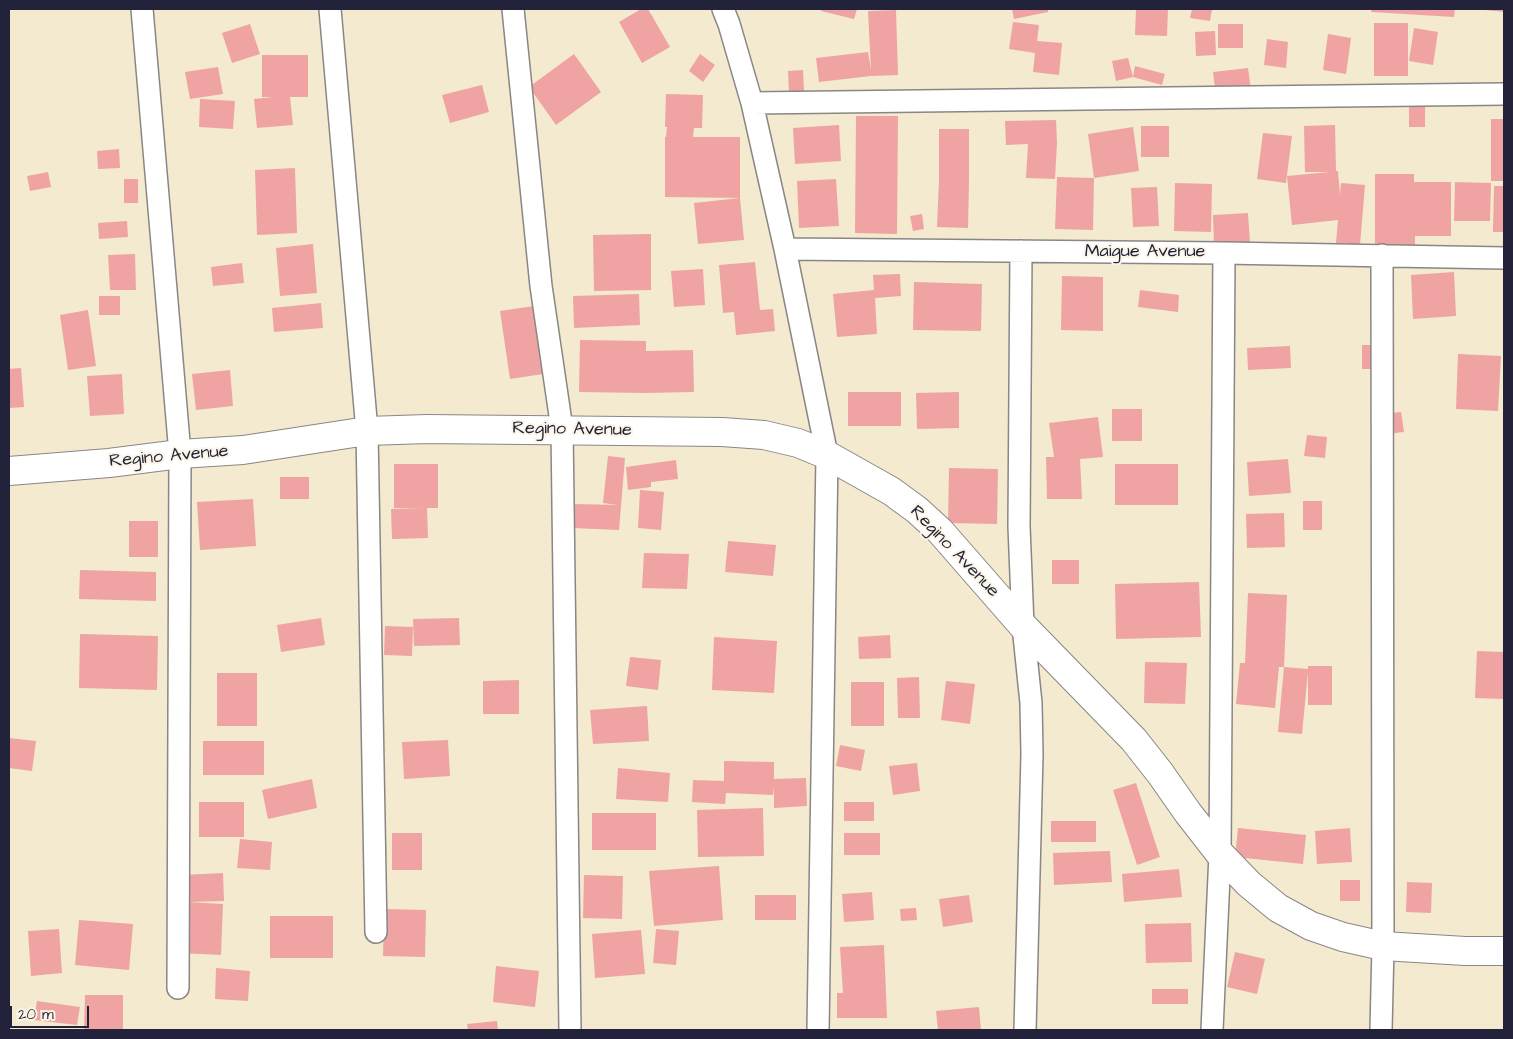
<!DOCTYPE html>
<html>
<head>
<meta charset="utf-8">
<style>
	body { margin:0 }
	#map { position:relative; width:1513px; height:1039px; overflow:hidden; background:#f3eacf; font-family:"Architects Daughter",sans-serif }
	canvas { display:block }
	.frame { position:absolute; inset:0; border:10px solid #22223b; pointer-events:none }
	.scale { position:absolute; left:10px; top:1006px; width:79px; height:22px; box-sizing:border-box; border:2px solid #22223b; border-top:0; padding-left:6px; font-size:15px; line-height:18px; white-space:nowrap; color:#22223b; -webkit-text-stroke:4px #fcf5e5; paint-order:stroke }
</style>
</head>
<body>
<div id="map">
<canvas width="1513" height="1039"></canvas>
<div class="frame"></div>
<div class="scale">20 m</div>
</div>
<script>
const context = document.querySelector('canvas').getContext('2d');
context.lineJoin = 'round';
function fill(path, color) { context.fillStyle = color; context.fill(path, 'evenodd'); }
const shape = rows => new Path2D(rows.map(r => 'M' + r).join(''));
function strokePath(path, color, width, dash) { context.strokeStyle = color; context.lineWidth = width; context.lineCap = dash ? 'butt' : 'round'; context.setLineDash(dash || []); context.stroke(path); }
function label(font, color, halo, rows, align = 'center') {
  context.font = font + ' "Architects Daughter",sans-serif'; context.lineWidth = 4; context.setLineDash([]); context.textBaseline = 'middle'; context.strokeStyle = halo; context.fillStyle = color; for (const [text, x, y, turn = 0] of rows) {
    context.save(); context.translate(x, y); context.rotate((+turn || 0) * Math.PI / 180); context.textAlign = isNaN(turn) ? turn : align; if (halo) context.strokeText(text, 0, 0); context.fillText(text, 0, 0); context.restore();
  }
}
const building = shape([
	[641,9,648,9,670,47,642,63,619,22],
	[822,9,857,9,854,19,821,11],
	[1012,9,1048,9,1048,12,1014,19],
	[1136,9,1168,9,1167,36,1135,35],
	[1192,9,1212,9,1210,21,1190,18],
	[1372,9,1455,9,1454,17,1371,12],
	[1485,9,1504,9,1504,12,1485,10],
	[896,10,898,75,871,76,819,82,816,58,868,52,871,70,868,11],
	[1013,22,1039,25,1037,41,1062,43,1059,75,1033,72,1035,53,1009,49],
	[1374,23,1408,23,1408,76,1374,76],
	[250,24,260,54,232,63,222,33],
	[1218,24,1243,24,1243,48,1218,48],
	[1414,28,1438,32,1433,65,1409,61],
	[1215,31,1216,55,1196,56,1195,32],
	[1328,34,1351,38,1346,74,1323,70],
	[1267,39,1288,42,1286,68,1264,65],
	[574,54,601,92,556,125,529,87],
	[700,54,715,65,703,82,689,71],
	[262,55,308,55,308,97,290,97,293,125,257,128,254,99,274,97,262,97],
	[1128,58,1133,77,1135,66,1165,74,1162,85,1133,77,1116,81,1112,61],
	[218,67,223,94,190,99,185,72],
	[1248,68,1251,91,1216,96,1213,72],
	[803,70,804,92,789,93,788,71],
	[482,85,489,112,450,123,442,95],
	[666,94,703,95,702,128,694,128,693,137,740,137,740,198,665,197,665,137,666,137,667,127,665,127],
	[200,99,235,101,233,129,199,127],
	[1409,103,1425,103,1425,127,1409,127],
	[856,116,898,116,897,234,855,233],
	[1491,119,1504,119,1504,181,1491,181],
	[1056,120,1057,143,1055,179,1026,178,1028,144,1006,145,1005,121],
	[839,125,841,161,795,164,793,128],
	[1335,125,1336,171,1338,171,1340,195,1341,183,1365,185,1360,245,1336,243,1338,220,1292,225,1287,176,1330,172,1305,172,1304,126],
	[1141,126,1169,126,1169,157,1141,157],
	[1133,127,1139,171,1094,178,1093,230,1055,229,1057,177,1094,178,1088,134],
	[939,129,969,129,969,181,968,228,937,227,939,180],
	[1263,133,1292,136,1286,183,1257,179],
	[119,149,120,168,98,169,97,151],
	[295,168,297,233,257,235,255,170],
	[48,172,51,187,30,191,27,176],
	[1375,174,1414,174,1414,182,1451,182,1451,236,1415,236,1415,250,1375,250],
	[124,179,138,179,138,203,124,203],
	[836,179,839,226,799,228,797,181],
	[1455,182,1491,183,1490,221,1454,221],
	[1175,183,1212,184,1211,232,1174,231],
	[1494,186,1504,186,1504,232,1493,232],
	[1157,187,1159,226,1133,227,1131,188],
	[740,198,744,240,698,244,694,203],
	[1248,213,1250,243,1214,245,1213,215],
	[922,214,924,229,913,231,910,216],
	[127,221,128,237,99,239,98,223],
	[651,234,651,290,594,291,593,235],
	[313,244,317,293,280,296,276,248],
	[135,254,136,290,110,290,108,255],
	[755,262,760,310,773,309,775,331,736,335,734,312,723,313,719,265],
	[242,263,244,283,213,286,211,267],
	[703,269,705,305,674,307,671,271],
	[1454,272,1456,316,1413,319,1411,275],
	[900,274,901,296,875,298,877,334,837,337,833,294,874,290,873,275],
	[1062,276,1103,277,1103,331,1061,330],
	[914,282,982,284,981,331,913,330],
	[1140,290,1179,295,1178,312,1138,307],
	[639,294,640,325,574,328,573,296],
	[99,296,120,296,120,315,99,315],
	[321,303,323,328,274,332,272,308],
	[534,306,543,374,510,379,500,311],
	[88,310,96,366,68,370,60,315],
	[580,340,646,341,646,351,693,350,694,392,645,393,579,392],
	[1362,345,1381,345,1381,369,1362,369],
	[1290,346,1291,368,1248,370,1247,348],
	[1458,354,1501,356,1498,411,1456,409],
	[21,368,24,407,9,408,9,369],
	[230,370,233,406,196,410,192,374],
	[122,374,124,414,90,416,87,376],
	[848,392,901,392,901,426,848,426],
	[959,392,959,428,917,429,916,393],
	[1112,409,1142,409,1142,441,1112,441],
	[1401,412,1404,432,1386,434,1384,414],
	[1098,417,1103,457,1080,459,1082,499,1047,499,1046,457,1054,457,1049,423],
	[1307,435,1327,437,1325,458,1304,456],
	[608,456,625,458,619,530,573,528,574,504,618,505,603,503],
	[1288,459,1291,493,1249,496,1247,462],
	[676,460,678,479,651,482,651,487,628,490,626,467],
	[394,464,438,464,438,508,427,508,428,538,392,539,391,509,423,508,394,508],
	[1115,464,1178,464,1178,505,1115,505],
	[949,468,998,469,997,524,948,523],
	[280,477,309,477,309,499,280,499],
	[640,490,664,492,661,530,638,528],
	[253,499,256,546,200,550,197,502],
	[1303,501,1322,501,1322,530,1303,530],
	[1284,513,1285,547,1247,548,1246,514],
	[129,521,158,521,158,557,129,557],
	[728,541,776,545,773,576,725,572],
	[644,553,689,554,687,589,642,588],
	[1052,560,1079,560,1079,584,1052,584],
	[80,570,156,572,156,601,79,599],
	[1199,582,1201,637,1116,639,1115,584],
	[1248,593,1287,595,1284,667,1308,669,1308,666,1332,666,1332,705,1308,705,1308,672,1302,734,1278,732,1284,667,1279,667,1275,708,1236,704,1240,663,1245,663],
	[321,618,325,645,281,652,277,625],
	[459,618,460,645,414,646,413,619],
	[385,626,413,627,412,656,384,655],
	[80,634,158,636,157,690,79,688],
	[890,635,891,658,859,659,858,637],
	[714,637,777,641,774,693,712,690],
	[1477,651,1504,652,1504,699,1475,698],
	[630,657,661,660,658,690,626,686],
	[1145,662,1187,663,1185,704,1144,703],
	[217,673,257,673,257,726,217,726],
	[919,677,920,718,898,718,897,678],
	[519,680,519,714,483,714,483,681],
	[946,681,975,684,970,724,941,720],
	[851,682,884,682,884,726,851,726],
	[647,706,649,741,593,744,590,710],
	[9,738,36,741,32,771,9,768],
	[448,740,450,776,404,779,402,742],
	[203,741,264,741,264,775,203,775],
	[840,745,865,750,861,771,836,766],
	[724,761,774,762,774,779,806,778,807,806,774,808,774,787,773,795,726,793,725,804,692,802,693,780,724,781],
	[917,763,920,791,893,795,889,766],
	[618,768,670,773,668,802,616,799],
	[312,779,317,808,268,819,262,790],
	[1136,783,1160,857,1137,865,1113,790],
	[199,802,244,802,244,837,199,837],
	[844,802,874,802,874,821,844,821],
	[763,808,764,856,698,857,697,810],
	[592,813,656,813,656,850,592,850],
	[1051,821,1096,821,1096,842,1051,842],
	[1238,828,1306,835,1303,864,1235,857],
	[1350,828,1352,862,1317,864,1315,831],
	[392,833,422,833,422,870,392,870],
	[844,833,880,833,880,855,844,855],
	[240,839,272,842,270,870,237,868],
	[1110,851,1112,882,1054,885,1053,853],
	[719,866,723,920,654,926,649,871],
	[1179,869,1182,897,1124,902,1122,874],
	[223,873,224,901,188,902,223,904,221,955,181,953,182,875],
	[584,875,623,876,622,919,583,918],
	[1340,880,1360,880,1360,901,1340,901],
	[1407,882,1432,883,1431,913,1406,912],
	[872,892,874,920,844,922,842,894],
	[755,895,796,895,796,920,755,920],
	[969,895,973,922,943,927,939,899],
	[916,908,917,920,901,921,900,909],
	[384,909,426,910,425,957,383,956],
	[270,916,333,916,333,958,270,958],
	[79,920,133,924,129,970,75,965],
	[1191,923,1192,962,1146,963,1145,924],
	[59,929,62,973,31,976,28,931],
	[656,929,679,931,676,965,653,963],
	[641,930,645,974,595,978,592,934],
	[884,945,887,1018,837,1018,837,993,843,993,840,947],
	[1235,952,1265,959,1257,994,1227,987],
	[496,966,539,971,535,1007,493,1002],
	[216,968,250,971,248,1001,215,999],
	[1152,989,1188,989,1188,1004,1152,1004],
	[85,995,123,995,123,1030,84,1030],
	[37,1001,80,1007,77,1025,34,1020],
	[979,1007,981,1030,938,1030,936,1011],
	[497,1021,498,1030,468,1030,467,1024]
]);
const minor = shape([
	[142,9,180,454,178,988],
	[330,9,367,431,376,932],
	[513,9,541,286,562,429,570,1030],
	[723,9,729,24,752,103,785,249,827,455,818,1030],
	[752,103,1504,94],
	[785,249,1224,253,1504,258],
	[1021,251,1019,526,1023,626,1031,703,1032,755,1025,1030],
	[1212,1030,1220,854,1224,253],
	[1381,1030,1383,946,1382,255]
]);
const tertiary = shape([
	[9,471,109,463,180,454,243,450,367,431,427,429,722,432,764,435,798,443,827,455,891,491,917,510,940,531,1023,626,1134,740,1160,773,1188,813,1220,854,1249,884,1278,908,1311,926,1343,937,1383,946,1465,951,1504,951]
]);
const streetNames = [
	["Maigue Avenue",1145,252],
	["Regino Avenue",572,430,1],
	["Regino Avenue",169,457,-5],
	["Regino Avenue",954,552,46]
];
fill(building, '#efa4a3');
strokePath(minor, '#8a8685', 24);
strokePath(tertiary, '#8a8685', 30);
strokePath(minor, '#fff', 21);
strokePath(tertiary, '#fff', 28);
label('18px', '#22223b', '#fcf5e5', streetNames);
</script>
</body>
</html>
